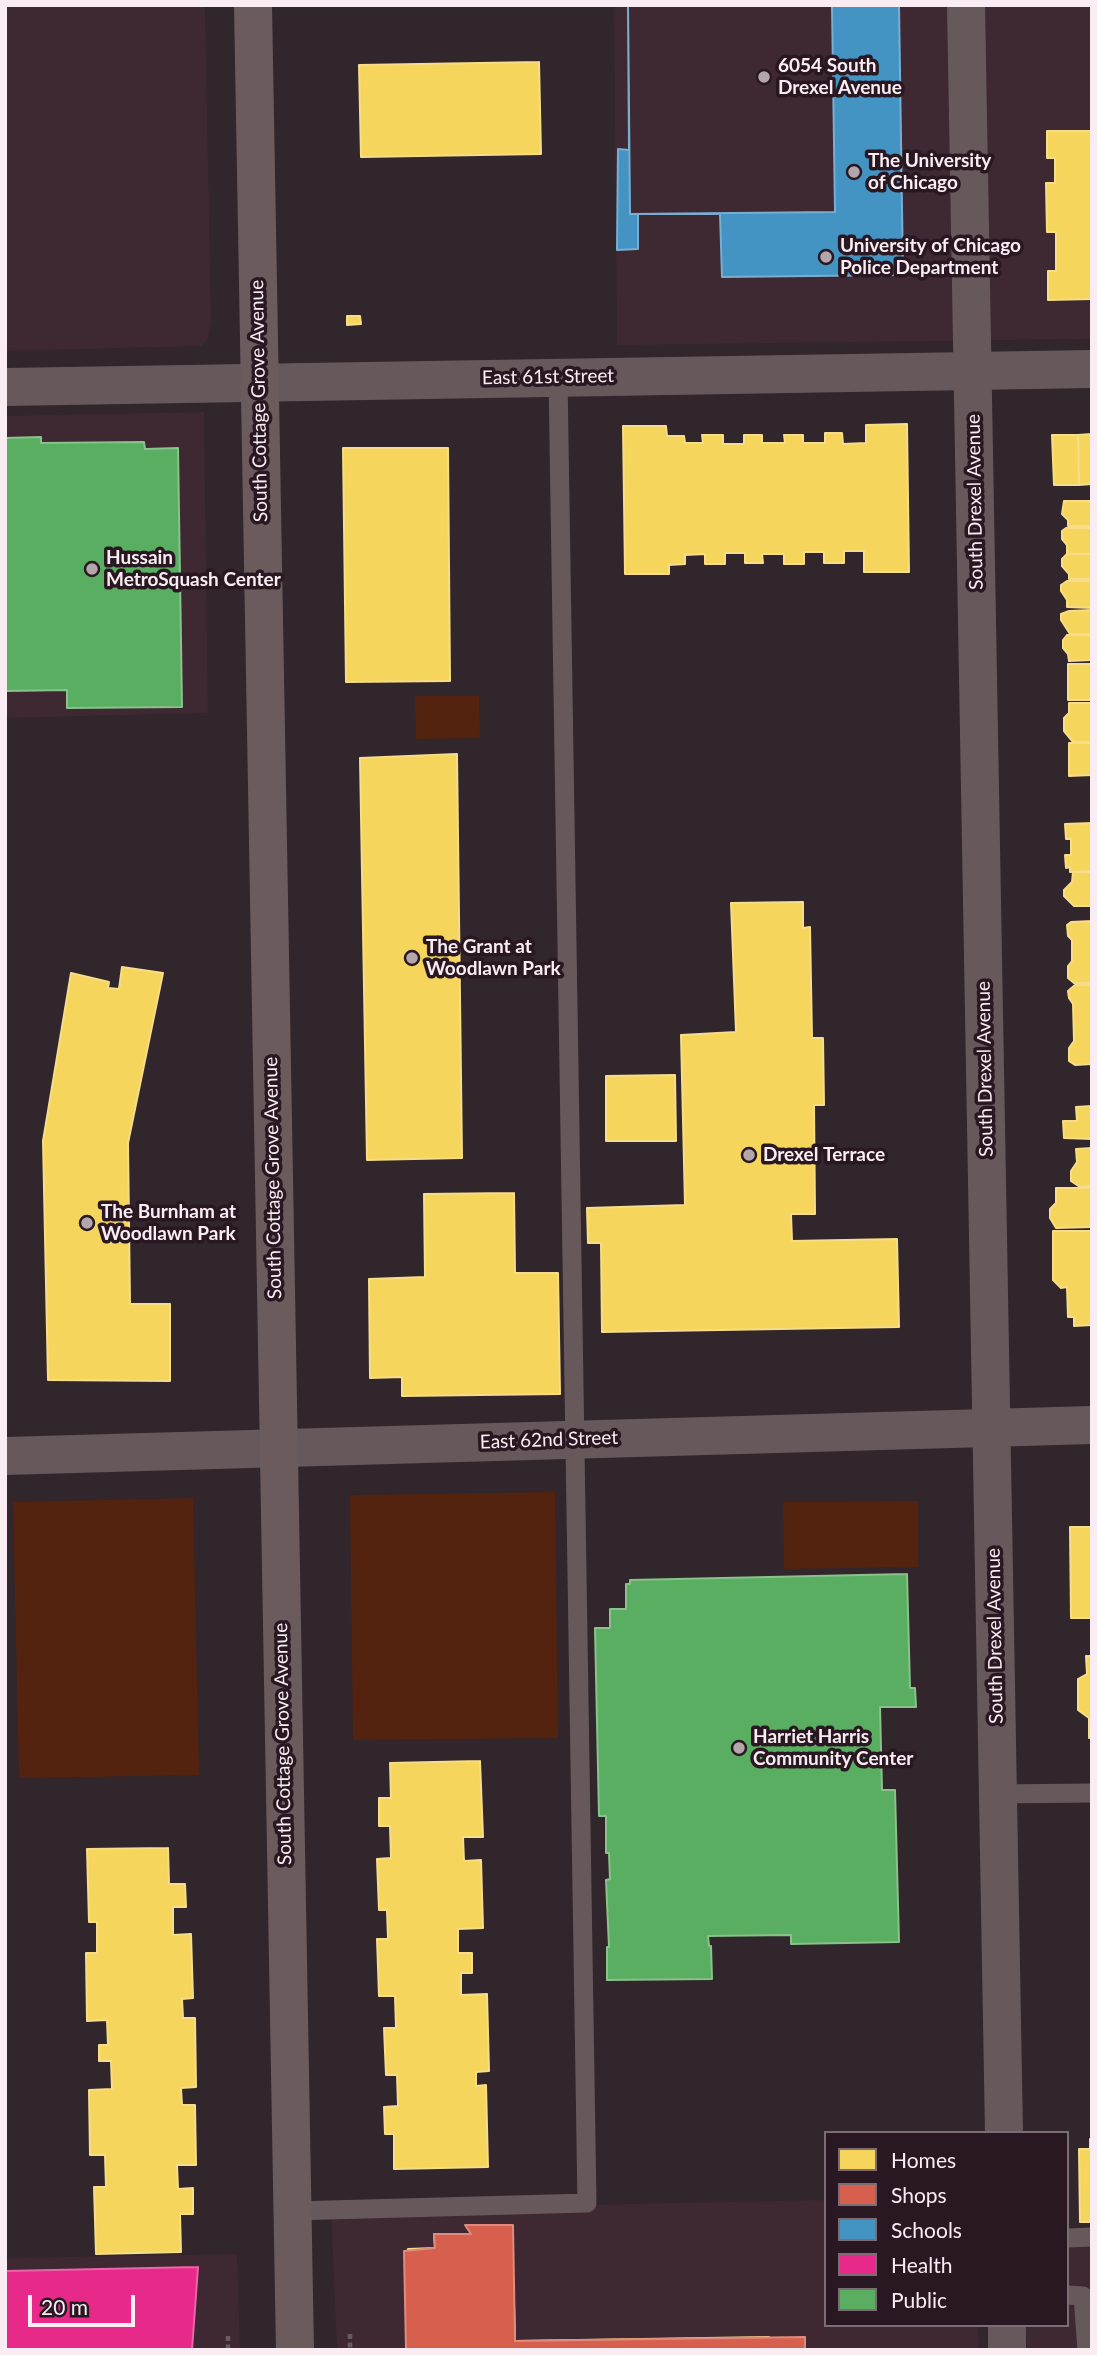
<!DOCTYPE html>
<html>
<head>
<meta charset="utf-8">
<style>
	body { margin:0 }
	#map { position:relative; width:1097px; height:2355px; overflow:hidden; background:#30262b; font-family:Lato,sans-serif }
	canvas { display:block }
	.frame { position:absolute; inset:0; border:7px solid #f9ecf2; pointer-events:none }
	.legend { position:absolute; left:824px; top:2131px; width:245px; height:196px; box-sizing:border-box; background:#291821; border:2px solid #7c6d75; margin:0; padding:9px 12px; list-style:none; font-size:21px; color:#f9ecf2 }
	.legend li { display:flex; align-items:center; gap:14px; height:35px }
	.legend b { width:35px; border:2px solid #7c6d75 }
	.scale { position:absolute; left:28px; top:2295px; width:107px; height:32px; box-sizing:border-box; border:4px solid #f9ecf2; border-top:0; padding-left:9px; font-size:21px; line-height:24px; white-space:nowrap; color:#f9ecf2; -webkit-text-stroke:5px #291821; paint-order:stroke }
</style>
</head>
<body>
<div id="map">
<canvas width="1097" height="2355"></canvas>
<div class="frame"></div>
<ul class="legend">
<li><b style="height:19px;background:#f6d55c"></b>Homes</li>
<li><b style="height:19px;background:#d6604d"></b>Shops</li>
<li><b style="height:19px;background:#4393c3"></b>Schools</li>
<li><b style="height:19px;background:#e7298a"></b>Health</li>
<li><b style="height:19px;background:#5aae61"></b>Public</li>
</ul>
<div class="scale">20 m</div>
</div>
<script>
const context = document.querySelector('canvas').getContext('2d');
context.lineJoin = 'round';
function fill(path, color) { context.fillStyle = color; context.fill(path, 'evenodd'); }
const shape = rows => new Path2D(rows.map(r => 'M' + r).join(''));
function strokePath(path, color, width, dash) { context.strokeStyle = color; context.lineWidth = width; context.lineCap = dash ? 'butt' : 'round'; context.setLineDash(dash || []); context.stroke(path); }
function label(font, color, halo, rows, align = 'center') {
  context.font = font + ' Lato,sans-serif'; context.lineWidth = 7; context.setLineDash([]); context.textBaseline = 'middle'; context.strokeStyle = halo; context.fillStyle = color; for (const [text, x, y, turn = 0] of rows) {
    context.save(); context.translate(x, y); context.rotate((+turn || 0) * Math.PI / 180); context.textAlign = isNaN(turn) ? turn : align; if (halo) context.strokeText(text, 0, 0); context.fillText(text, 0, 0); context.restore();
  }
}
const built = shape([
	[5,5,205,5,211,322,208,339,201,346,5,351],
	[614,5,1092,5,1092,339,617,345],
	[204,412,208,713,5,718,5,416],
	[826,2200,826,2325,978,2325,979,2350,337,2350,331,2210],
	[1092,2237,1092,2350,1027,2350,1026,2325,1067,2325,1067,2238],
	[237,2254,240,2350,5,2350,5,2258]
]);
const green = shape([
	[415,696,479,696,480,738,416,739],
	[555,1492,558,1738,353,1740,350,1495],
	[193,1498,199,1775,19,1778,13,1502],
	[918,1501,918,1567,784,1569,783,1502]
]);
const homes = shape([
	[539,62,541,154,361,157,359,65,539,62],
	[1047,131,1092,131,1092,299,1048,300,1048,271,1056,271,1056,232,1047,232,1046,183,1055,183,1055,158,1047,158,1047,131],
	[347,316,360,316,361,324,347,325,347,316],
	[907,424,909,572,864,572,864,551,844,551,844,563,824,563,824,552,804,552,804,564,784,564,784,554,762,554,763,563,745,563,745,553,725,553,725,564,705,564,705,554,685,555,685,564,669,565,669,574,625,574,623,426,666,426,667,436,684,436,685,443,703,443,702,435,723,435,723,444,744,444,744,435,762,435,762,443,785,443,784,435,803,435,803,443,825,443,825,433,842,433,843,444,866,443,866,425,907,424],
	[1092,434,1092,484,1079,485,1078,435,1092,434],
	[1052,435,1078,435,1079,485,1054,485,1052,435],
	[343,448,448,448,450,681,346,682,343,448],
	[1064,501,1092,501,1092,526,1068,526,1068,520,1062,514,1064,501],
	[1066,528,1092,528,1092,554,1067,554,1067,545,1062,539,1062,531,1066,528],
	[1067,554,1092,554,1092,579,1069,579,1069,574,1062,566,1062,559,1067,554],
	[1067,581,1092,581,1092,608,1067,607,1067,600,1061,591,1061,585,1067,581],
	[1092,610,1092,634,1070,634,1061,620,1061,614,1069,611,1092,610],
	[1067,635,1092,635,1092,660,1069,661,1068,654,1063,648,1063,640,1067,635],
	[1068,664,1092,664,1092,700,1068,700,1068,664],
	[1069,703,1092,703,1092,742,1073,742,1064,731,1064,718,1069,713,1069,703],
	[1069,743,1092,743,1092,775,1069,776,1069,743],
	[457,754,462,1158,367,1160,360,758,457,754],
	[1092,823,1092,871,1070,872,1070,867,1066,868,1065,855,1071,855,1071,839,1066,839,1065,824,1092,823],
	[1073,872,1092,872,1092,906,1074,906,1064,896,1064,890,1072,882,1073,872],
	[803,902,803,928,810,927,812,1038,823,1038,824,1105,814,1105,815,1214,791,1214,792,1241,897,1239,899,1327,602,1332,601,1243,588,1243,587,1208,685,1205,681,1035,736,1032,731,903,803,902],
	[1092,921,1092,983,1074,983,1068,978,1068,966,1072,961,1072,940,1068,936,1067,925,1071,922,1092,921],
	[122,967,163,973,128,1143,130,1304,170,1304,170,1381,48,1380,43,1141,71,973,109,982,108,988,119,989,122,967],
	[1075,985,1092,985,1092,1064,1075,1065,1069,1061,1069,1048,1074,1041,1073,1004,1069,998,1068,991,1075,985],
	[675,1075,676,1141,606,1141,606,1076,675,1075],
	[1092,1106,1092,1139,1064,1138,1063,1121,1077,1121,1076,1107,1092,1106],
	[1092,1148,1092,1186,1080,1187,1071,1181,1071,1171,1077,1162,1076,1149,1092,1148],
	[1056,1188,1092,1188,1092,1227,1056,1228,1050,1218,1050,1209,1056,1203,1056,1188],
	[514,1193,515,1273,558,1273,560,1394,402,1396,402,1377,370,1378,369,1279,425,1277,424,1194,514,1193],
	[1053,1231,1092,1231,1092,1325,1074,1326,1074,1317,1068,1317,1067,1287,1061,1288,1053,1280,1053,1231],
	[1070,1527,1092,1527,1092,1618,1071,1618,1070,1527],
	[1086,1656,1092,1656,1092,1738,1089,1738,1089,1718,1078,1710,1078,1679,1087,1674,1086,1656],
	[480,1761,483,1837,463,1837,464,1861,481,1860,483,1928,458,1929,458,1953,472,1953,472,1973,461,1973,461,1995,487,1994,489,2071,476,2072,476,2086,486,2085,488,2167,394,2169,394,2134,385,2134,384,2107,398,2106,397,2075,386,2075,384,2028,396,2028,395,1996,379,1996,377,1939,388,1939,387,1910,379,1910,377,1859,391,1858,390,1826,379,1826,379,1798,391,1798,390,1763,480,1761],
	[168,1848,169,1884,185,1884,186,1907,173,1907,173,1935,191,1934,193,1998,182,1999,183,2018,195,2018,196,2087,181,2088,182,2105,195,2105,196,2165,177,2165,178,2189,193,2188,193,2214,180,2214,181,2252,96,2254,94,2187,106,2187,105,2155,90,2155,89,2090,112,2089,111,2061,99,2061,99,2045,108,2045,107,2020,87,2021,86,1953,97,1953,97,1922,89,1922,87,1849,168,1848],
	[1090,2139,1092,2139,1092,2222,1080,2222,1079,2149,1090,2149,1090,2139],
	[434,2234,471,2234,472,2303,514,2303,515,2341,769,2337,769,2350,411,2350,408,2249,435,2248,434,2234]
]);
const shops = shape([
	[465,2225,513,2225,515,2341,805,2337,805,2350,406,2350,404,2251,435,2248,434,2234,471,2234,465,2225]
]);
const schools = shape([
	[628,5,832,5,835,212,630,214,628,5],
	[628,5,899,5,903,275,722,277,720,214,638,214,638,249,617,250,618,149,629,150,628,5]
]);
const health = shape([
	[198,2267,192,2350,5,2350,5,2271,198,2267]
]);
const public = shape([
	[41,437,41,443,144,442,145,449,178,448,182,707,67,708,67,690,5,691,5,438,41,437],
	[907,1574,910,1688,915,1688,916,1707,880,1707,882,1790,895,1790,899,1942,791,1944,791,1935,708,1936,709,1946,711,1946,712,1979,607,1980,607,1947,609,1947,606,1880,610,1879,609,1853,606,1853,606,1816,599,1816,595,1628,610,1628,610,1609,626,1609,626,1584,630,1584,630,1580,907,1574]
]);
const path = shape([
	[350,2334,350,2350],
	[228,2336,228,2350]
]);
const service = shape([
	[997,1794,1092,1793],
	[292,2211,587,2203,558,377],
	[1067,2238,1092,2237],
	[1067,2295,1083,2296,1087,2350]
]);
const minor = shape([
	[966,5,1004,2133],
	[5,1456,1092,1425],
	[1007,2325,1007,2350]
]);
const tertiary = shape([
	[5,387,1092,369]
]);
const secondary = shape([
	[253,5,295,2350]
]);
const markers = [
	[764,77,7,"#b3a7ac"],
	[854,172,7,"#b3a7ac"],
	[826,257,7,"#b3a7ac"],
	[92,569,7,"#b3a7ac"],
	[412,958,7,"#b3a7ac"],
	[749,1155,7,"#b3a7ac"],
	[87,1223,7,"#b3a7ac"],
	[739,1748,7,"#b3a7ac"]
];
const poiNames = [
	["6054 South",778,66],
	["Drexel Avenue",778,88],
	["The University",868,161],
	["of Chicago",868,183],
	["University of Chicago",840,246],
	["Police Department",840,268],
	["Hussain",106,558],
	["MetroSquash Center",106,580],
	["The Grant at",426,947],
	["Woodlawn Park",426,969],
	["Drexel Terrace",763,1155],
	["The Burnham at",101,1212],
	["Woodlawn Park",101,1234],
	["Harriet Harris",753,1737],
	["Community Center",753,1759]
];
const streetNames = [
	["East 61st Street",548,377,-1],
	["South Cottage Grove Avenue",259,401,-91],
	["South Drexel Avenue",975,502,-91],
	["South Drexel Avenue",985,1069,-91],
	["South Cottage Grove Avenue",273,1178,-91],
	["East 62nd Street",549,1440,-2],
	["South Drexel Avenue",995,1636,-91],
	["South Cottage Grove Avenue",283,1744,-91]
];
fill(built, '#3e2832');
fill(green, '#532310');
fill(homes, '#f6d55c');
strokePath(homes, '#f7dc89', 2);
fill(shops, '#d6604d');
strokePath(shops, '#e08a7e', 2);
fill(schools, '#4393c3');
strokePath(schools, '#7aaed1', 2);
fill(health, '#e7298a');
strokePath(health, '#ec64a9', 2);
fill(public, '#5aae61');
strokePath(public, '#8ac18c', 2);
strokePath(path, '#665b5d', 4.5, [5, 3.5]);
strokePath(service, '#67595b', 19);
strokePath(minor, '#67595b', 38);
strokePath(tertiary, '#67595b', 38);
strokePath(secondary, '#6b5b5d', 38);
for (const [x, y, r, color] of markers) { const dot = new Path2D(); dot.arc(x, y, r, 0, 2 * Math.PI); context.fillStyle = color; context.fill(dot); strokePath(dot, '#291821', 2.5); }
label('bold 19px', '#f9ecf2', '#291821', poiNames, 'left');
label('19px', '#f9ecf2', '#291821', streetNames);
</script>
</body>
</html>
